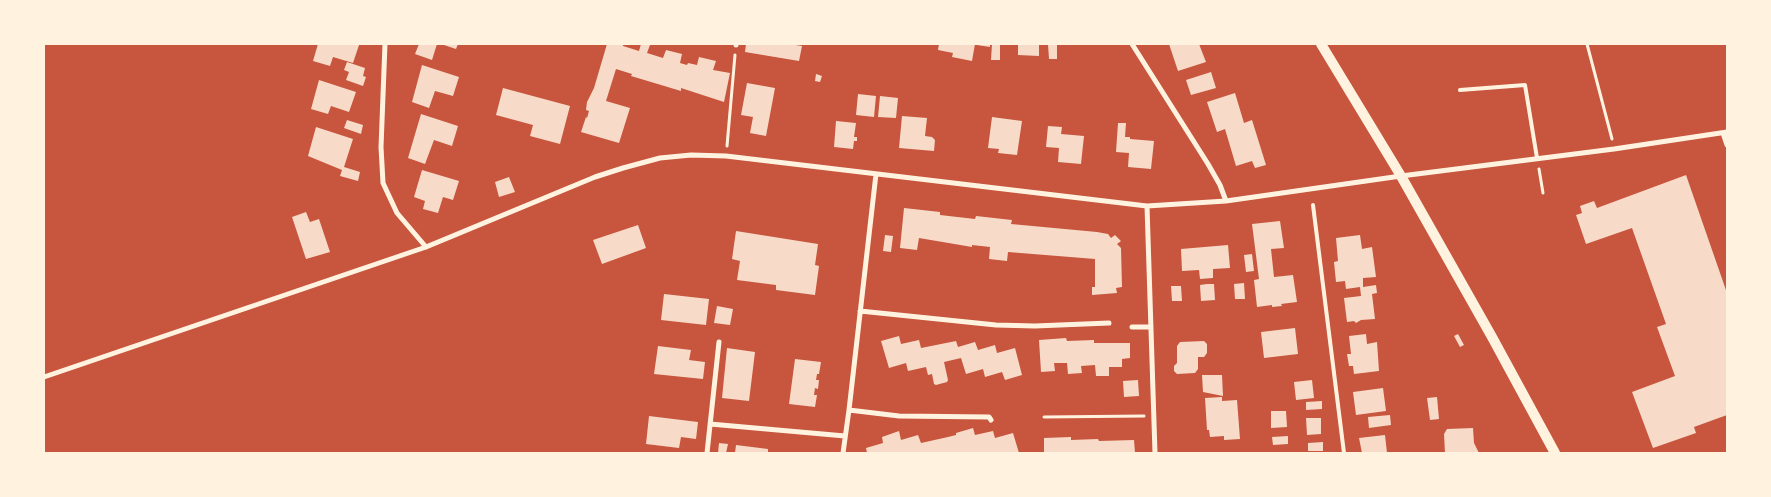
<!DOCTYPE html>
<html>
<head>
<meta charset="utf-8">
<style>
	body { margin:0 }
	#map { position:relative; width:1771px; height:497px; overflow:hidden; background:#c8553d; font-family:Lato,sans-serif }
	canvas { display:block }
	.frame { position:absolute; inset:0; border:45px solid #fff3e0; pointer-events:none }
</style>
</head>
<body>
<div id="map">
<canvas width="1771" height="497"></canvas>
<div class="frame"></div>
</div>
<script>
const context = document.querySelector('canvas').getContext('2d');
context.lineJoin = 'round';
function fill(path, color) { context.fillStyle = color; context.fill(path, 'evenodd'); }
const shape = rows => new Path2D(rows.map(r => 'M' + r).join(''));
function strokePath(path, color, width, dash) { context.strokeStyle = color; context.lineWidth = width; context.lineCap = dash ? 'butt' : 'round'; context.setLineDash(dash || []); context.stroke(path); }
const building = shape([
	[318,44,355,44,359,45,353,63,333,57,330,66,313,61],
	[419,44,437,44,432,60,415,54],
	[441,44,458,44,456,49],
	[607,44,623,44,623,46,639,51,641,44,646,44,650,45,647,53,663,58,666,50,682,54,680,63,687,65,688,63,697,65,699,57,716,61,713,70,730,73,724,102,681,88,681,91,631,76,632,74,616,69,606,101,630,108,619,143,581,132,586,117,587,118,589,111,586,110,587,102,594,88],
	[746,44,789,44,802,46,799,61,745,52],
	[939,44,975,44,972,61,952,57,953,53,938,50],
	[977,44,990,44,990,47,977,45],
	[992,44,1000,44,1000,60,991,60],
	[1018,44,1039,44,1039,56,1018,55],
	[1048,44,1057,44,1057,59,1049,59],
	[1169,44,1199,44,1206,62,1178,71],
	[347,62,365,68,363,76,366,77,363,86,346,80,349,72,344,70],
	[422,65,459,77,453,96,435,91,429,108,412,102],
	[1211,72,1216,88,1191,95,1186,80],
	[816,74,822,76,820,82,815,81],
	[319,80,356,92,349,112,331,106,328,114,311,109],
	[747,83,775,88,766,136,750,133,753,117,741,115],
	[503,88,570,106,560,144,530,136,533,125,496,115],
	[1235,93,1244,123,1252,120,1266,165,1255,168,1252,161,1236,166,1225,129,1217,132,1207,102],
	[858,94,876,96,874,117,856,115],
	[880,96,898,98,896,118,878,117],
	[421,114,458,126,452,146,434,140,425,164,408,158],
	[902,116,927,118,925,136,932,137,935,140,934,151,899,148],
	[992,117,1022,121,1017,155,998,153,999,149,988,148],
	[347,120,363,125,361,134,344,128],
	[836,121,856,123,854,137,857,137,857,141,854,141,853,149,834,147],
	[1118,123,1126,123,1125,137,1130,137,1130,139,1154,141,1151,169,1128,167,1129,153,1116,152],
	[1048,126,1062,127,1061,134,1084,136,1081,164,1058,162,1059,148,1046,147],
	[316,127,353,139,344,167,360,172,358,181,340,176,342,170,308,156],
	[422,170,459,181,453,200,443,197,438,213,423,209,425,201,414,197],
	[1686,175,1727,293,1727,415,1694,427,1696,433,1653,448,1632,392,1675,376,1657,327,1666,324,1632,228,1586,244,1576,215,1582,213,1580,206,1594,201,1597,208],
	[509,177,515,192,499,197,495,182],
	[904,208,940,212,940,215,975,219,976,216,1012,220,1011,224,1097,232,1108,234,1111,238,1115,235,1121,241,1117,244,1121,248,1122,287,1116,288,1117,293,1092,295,1092,287,1095,287,1095,259,1008,252,1007,261,989,259,990,247,972,245,972,247,919,238,917,250,900,248],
	[306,212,310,222,319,219,330,252,306,259,292,217],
	[1280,221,1284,248,1271,249,1274,277,1293,275,1297,302,1281,304,1282,306,1272,307,1272,305,1257,307,1254,280,1259,279,1252,224],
	[638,225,646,248,602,264,593,240],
	[736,231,818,244,815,265,819,266,815,295,776,290,776,285,737,280,740,261,732,259],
	[885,235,893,236,891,252,883,251],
	[1360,235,1362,249,1372,247,1376,277,1363,278,1363,287,1376,285,1377,293,1372,294,1375,319,1361,320,1356,323,1354,321,1347,322,1344,298,1361,296,1360,287,1346,289,1345,281,1336,282,1334,262,1338,261,1336,238],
	[1228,245,1230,268,1213,269,1213,278,1200,279,1199,270,1182,271,1181,249],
	[1252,254,1254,271,1246,272,1244,255],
	[1244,283,1245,299,1235,299,1234,284],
	[1207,284,1214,284,1215,300,1201,301,1200,285],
	[1171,286,1181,286,1182,301,1172,301],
	[664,294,709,299,706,325,661,320],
	[717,306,733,309,730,325,714,323],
	[1295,328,1298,354,1264,358,1261,332],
	[1366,334,1367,344,1377,342,1379,371,1354,374,1353,366,1349,366,1347,354,1351,354,1349,336],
	[1458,334,1464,345,1460,347,1454,336],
	[899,336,901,344,919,340,921,348,956,341,958,347,975,342,978,350,995,345,997,353,1015,348,1022,375,1005,380,1002,372,985,377,983,369,966,374,961,358,944,362,948,380,947,382,936,385,934,384,932,374,928,375,926,367,908,371,906,363,889,368,881,341],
	[1066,338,1067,341,1094,340,1094,343,1130,343,1130,358,1122,359,1122,367,1109,367,1109,376,1096,376,1095,365,1081,366,1082,373,1068,374,1067,363,1054,363,1055,371,1041,372,1039,340],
	[1204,341,1207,344,1207,353,1204,357,1198,357,1198,369,1195,373,1177,374,1174,371,1174,366,1177,363,1177,346,1180,342],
	[658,346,691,350,689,360,705,362,703,379,654,374],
	[727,348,755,352,749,401,722,398],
	[795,359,821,362,819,374,817,374,816,380,819,380,818,389,815,388,814,395,817,395,815,407,789,404],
	[1202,375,1222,375,1223,396,1203,392],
	[1138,380,1139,396,1124,397,1123,381],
	[1312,380,1314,398,1296,400,1294,382],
	[1383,388,1386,411,1356,415,1353,392],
	[1222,397,1222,401,1237,400,1240,439,1224,440,1224,436,1210,437,1209,430,1207,430,1205,398],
	[1437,397,1439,419,1430,420,1427,398],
	[1322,401,1322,409,1306,410,1306,402],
	[1271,411,1286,411,1287,427,1271,428],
	[1390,415,1391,425,1369,428,1368,417],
	[649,416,698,422,696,439,681,437,679,448,646,444],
	[1306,418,1321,418,1321,434,1307,435],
	[973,428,975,435,993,431,995,438,1013,433,1019,453,962,453,961,452,956,453,867,453,866,448,883,443,882,437,899,431,901,440,918,435,921,443,948,437,956,435,956,433],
	[1473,428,1474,443,1479,453,1445,453,1444,434,1447,429],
	[1385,435,1387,453,1362,453,1359,438],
	[1288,436,1288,444,1273,445,1272,437],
	[1071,437,1071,440,1098,439,1099,441,1134,440,1135,453,1044,453,1044,438],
	[1323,442,1323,451,1308,451,1308,443],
	[719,443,728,444,726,453,718,453],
	[736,445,768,449,768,453,735,453]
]);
const path = shape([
	[1587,44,1612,139],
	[727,146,735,55],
	[1539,169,1543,193],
	[1044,417,1144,416]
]);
const service = shape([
	[1460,90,1525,85,1537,158],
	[1313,205,1344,453]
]);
const minor = shape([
	[385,44,381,147,383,183,397,213,426,247],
	[1132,44,1208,164,1220,185,1226,201],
	[736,45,736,44],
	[1723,133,1727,145],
	[1147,206,1155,453],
	[860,311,996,325,1035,326,1109,323],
	[1132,327,1151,327],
	[44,377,426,247,595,177,623,168,660,158,691,155,726,156,1147,206,1226,201,1401,176,1614,149,1727,132],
	[849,410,899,416,989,417,991,420],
	[710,424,845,436],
	[707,453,719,342],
	[843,453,849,410,876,174]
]);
const secondary = shape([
	[1321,44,1401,176,1492,337,1555,453]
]);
fill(building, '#f7dbc8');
strokePath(path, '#fff3e0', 3);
strokePath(service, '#fff3e0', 4);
strokePath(minor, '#fff3e0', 5);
strokePath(secondary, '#fff3e0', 10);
</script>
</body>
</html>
